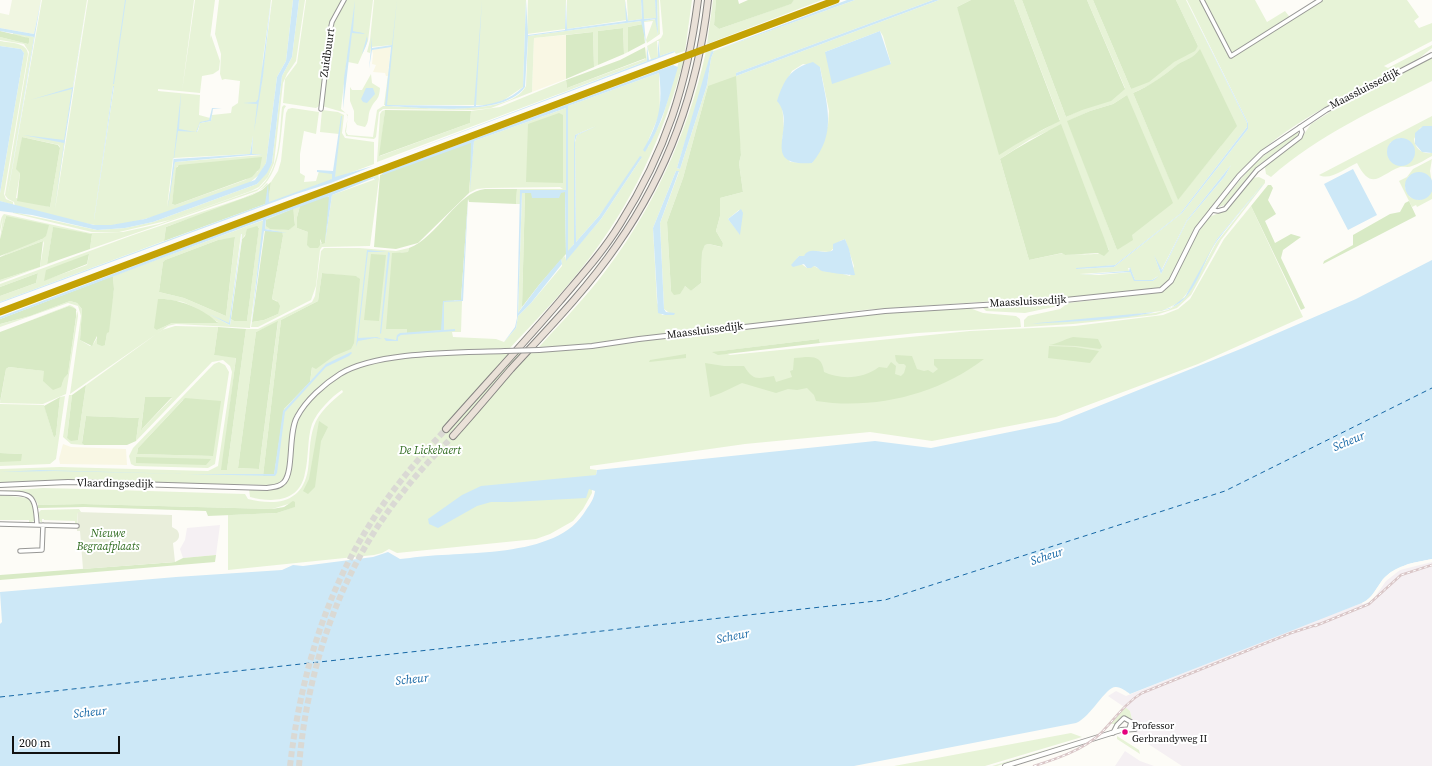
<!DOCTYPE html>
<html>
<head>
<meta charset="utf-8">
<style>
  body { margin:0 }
  #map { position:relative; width:1432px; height:766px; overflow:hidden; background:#fdfcf7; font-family:"Source Serif 4",serif }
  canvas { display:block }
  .scale { position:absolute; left:12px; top:736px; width:108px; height:18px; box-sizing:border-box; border:2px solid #111; border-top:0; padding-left:5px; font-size:12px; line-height:14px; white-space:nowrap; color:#111; -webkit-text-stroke:3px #fff; paint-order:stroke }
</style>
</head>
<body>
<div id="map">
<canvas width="1432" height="766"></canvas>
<div class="scale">200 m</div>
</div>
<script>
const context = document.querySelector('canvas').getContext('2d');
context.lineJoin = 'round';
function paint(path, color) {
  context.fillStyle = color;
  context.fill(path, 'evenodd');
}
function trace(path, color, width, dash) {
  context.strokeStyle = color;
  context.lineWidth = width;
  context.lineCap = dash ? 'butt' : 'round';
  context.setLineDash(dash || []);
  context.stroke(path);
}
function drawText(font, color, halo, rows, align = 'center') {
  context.font = font + ' "Source Serif 4",serif';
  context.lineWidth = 4;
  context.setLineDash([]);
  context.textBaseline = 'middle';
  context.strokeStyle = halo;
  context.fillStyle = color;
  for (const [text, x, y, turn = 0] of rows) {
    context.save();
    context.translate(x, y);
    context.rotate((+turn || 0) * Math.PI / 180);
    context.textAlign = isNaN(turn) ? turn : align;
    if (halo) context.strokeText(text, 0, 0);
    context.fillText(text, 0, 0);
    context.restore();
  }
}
paint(new Path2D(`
  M220 525 216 555 183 558 180 549 185 540 187 528Z
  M1432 562V766H1182L1136 736 1130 711 1108 696 1116 691 1126 696 1290 630 1362 603 1363 604 1372 601 1386 581 1400 570Z
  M1125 751 1140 761 1154 766H1115Z`), '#f5f0f3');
paint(new Path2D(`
  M566 35V79L532 92 534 38Z
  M391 46 388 76H386L385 73 373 72 376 65 372 64 373 54 372 50Z
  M63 444 71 447 126 449 127 465 60 464 59 459Z`), '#f9f7e4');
paint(new Path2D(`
  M42 0H87L67 123 55 210 88 0H174L162 89 174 0H194L182 91 195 0H215L210 39 211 35 220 61 219 70 213 74 202 76 200 93 158 89V91L200 95 199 115 210 118 209 121C195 122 202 124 196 132L198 131 200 123 211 121 212 115 231 113 232 107 238 103 240 81 225 79 222 80 220 74 221 54 215 34 219 0H271L263 58 261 87 272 0H293L286 61 277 77 266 163 260 174 248 184C209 197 134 230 95 225 68 221 41 212 15 206L14 202 8 199 5 195 29 52 24 44 0 40V37L28 44 26 37 13 35V32L34 37 7 198ZM113 86 114 87 94 220V219ZM253 136 252 154 262 155 175 162 167 207 173 158 250 154ZM22 137 59 145 60 148 50 207 16 198 20 173ZM177 166 258 171 245 180 175 205 172 204Z
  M299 0H305L296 61 287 74 283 83 274 163 268 177 259 187 251 191 170 220 119 232H92L13 213V212L97 230 125 228 153 222 257 184 272 163 282 76 292 57Z
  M306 0H343L333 19 321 105 316 108 283 103 285 79 297 63Z
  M344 0H373L368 41 358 64 348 62 347 58 341 109 348 115 346 132 348 135 373 137 377 110 383 106C415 106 509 119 526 86L528 36 641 21 643 24 628 27V52L624 54 623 28 598 31V65L594 67 593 32 534 38 532 92 491 108 474 110 383 109 379 112 376 137 374 139 346 136 345 131 348 117 346 113 322 106 331 32 333 23Z
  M374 0H526L523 87 504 100 490 105H384L392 45 371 47 370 53 367 52 370 40Z
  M528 0H566L565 29 527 34Z
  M567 0H625L627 20 567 29Z
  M627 0H641L642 19 628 21Z
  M643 0H655L657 18 643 19Z
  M657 0H659L660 34 647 43 646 40 653 21 644 22V21L656 19 658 35Z
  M660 0H692L685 51 676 54 674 51 660 56 659 41H657L658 57 651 60 647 46 661 38 663 34Z
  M713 0H716L714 25 719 29 790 4 794 0H822L707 44Z
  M855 0H933L736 73V76L939 0H971L957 7 1028 136 1041 131 1060 120 1014 0H1022L1066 117 1125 88 1087 0H1093L1131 89 1198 46 1176 0H1186L1247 123V127L1180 214 1115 265 1076 269 1114 267 1182 213 1248 129V123L1187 0H1255L1267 22 1285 11 1292 20 1323 0H1407L1419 17 1414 21 1419 28 1432 23V41L1384 66 1388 68 1432 45V48L1417 60C1363 88 1293 118 1251 161 1231 180 1205 214 1191 238 1181 253 1176 280 1159 288L1060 299 1009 300 863 310 575 346 539 347C558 326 579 304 597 282 651 214 688 135 706 51L712 48 713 51 677 168 680 169 707 85 711 58 714 51ZM880 31 883 36 891 64 825 52ZM1195 56 1221 146 1178 199 1133 93 1152 84 1176 66ZM803 64 820 67 829 111 828 125 812 163 790 162 782 141 784 128 781 91 792 71ZM708 86 740 145 741 155 739 163 743 192 720 198V216L716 231 723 243 721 247 709 244 705 245 702 251 701 283 691 291 685 286 671 291 667 222 683 178ZM1127 95 1132 235 1117 250 1068 121 1090 111 1113 104ZM1048 131 1109 250C1097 257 1079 253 1065 255L1063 253 1029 260 1000 159 1029 140ZM1231 165 1225 176 1187 221 1161 274 1154 255 1160 269H1162L1187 220ZM676 171 679 172 660 223 664 309 672 315H662L657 302 653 228ZM739 210 740 234 728 219ZM845 239 854 266 850 276 836 272 823 271 814 266 807 268 796 260 799 256H804L813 251 830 252 840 241ZM1128 268H1130L1135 280H1152L1158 276 1153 281H1135L1130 272 1099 275 1079 274 1126 271H1129Z
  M0 41C10 43 27 42 28 54L4 194 6 199 13 202V205L0 201V193L24 53 21 49 0 46Z
  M646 46 647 61 377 162 380 114 382 111 385 110 380 156 470 123 471 111 500 107 566 80 567 88 645 59Z
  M1432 57V81C1377 109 1318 135 1271 177L1266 174 1265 168 1267 164 1302 137 1311 124 1330 112 1331 109Z
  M684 59C664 135 631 207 581 269 559 297 534 322 510 348L456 351 457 355 577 350 630 342 878 314 967 307 983 313 1016 316 1020 319 1021 327 917 333 820 343 819 339 721 351 730 355 970 331 1075 326 1163 315 1178 309 1190 299 1224 239 1251 206 1303 317 1198 364 1056 417 932 441 870 432 745 444 590 466V469L597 470 596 475 591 476 592 493 583 509 573 521 550 534 536 539 397 553 389 549 382 553 374 555 228 570V515L277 513 294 507 295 502 272 509 83 504 38 505C35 491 14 491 3 491L43 488 84 489 245 494 248 499C276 506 303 503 308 469 310 455 309 440 314 426 318 413 332 401 343 392L342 390C331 397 317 412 312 424 307 439 309 457 305 473 300 502 273 503 250 497L249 489 282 486C298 472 289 438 298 418 305 404 320 392 331 382 320 392 303 402 295 416 286 432 292 469 283 480 280 483 276 484 272 485L48 481 0 483V469L60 467 208 471 218 466 232 372 230 366 223 360 212 362 136 441 139 418 86 416 82 442 84 445 71 444 63 437 69 395H72L67 438 78 440 86 385 162 330 175 326 218 327 214 355 236 357 222 470H227L246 329H258L312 302 315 296 321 251 324 248H359L396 251 409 248 408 252H400L456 282 454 301H462L461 332H452L453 337 496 339 504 342 516 328 518 316 531 303 562 266 561 259 565 256 566 260 601 219 642 157 599 216 576 242 575 142 577 135 596 126 575 135 574 143V244L568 252V106L659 73 660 113 648 141V147L662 119 679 61ZM322 273 358 277 310 366 312 368 310 382 284 409 275 476H263L281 320 318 301ZM278 322 259 469 238 468 256 332ZM145 397 172 398 142 429H141Z
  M371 74 372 83 380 88C379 101 376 98 371 108 367 115 370 121 365 127L357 125 354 121V111L350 101V87L352 90H362Z
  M284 105 286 106 284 109C280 136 282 174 257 191L90 249 92 234 53 228 47 264 59 260 0 282V280L40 267 44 243 43 241 0 257 14 249 42 239 6 216 0 239 3 217 0 232C0 226 0 217 4 214L90 233 123 232 159 224 258 189C281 170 279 135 282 107Z
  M292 108 319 112 316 134 304 131 300 154V173L305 176 304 182 316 181 319 171 335 172 339 134 320 132 322 110 338 112 344 115 342 133 345 138 374 142V164L268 203 271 182 278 171 281 161 286 113 288 109Z
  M566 108V190H520V204H516L517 189H563L560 187 486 188 477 189 469 193 474 141Z
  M1432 116V126H1426L1420 128 1414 139C1415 149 1422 154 1432 153V156C1426 159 1419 164 1412 166 1408 168 1404 166 1400 167 1379 175 1372 192 1357 163 1346 168 1330 181 1319 175ZM1399 138 1409 141 1414 151 1411 161C1403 167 1395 166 1389 158L1390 143Z
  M1296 132H1298L1299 135 1260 164 1225 205 1219 207V205L1255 162Z
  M1432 159 1430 171 1432 183 1426 175 1415 173 1408 177 1405 188 1410 197 1419 200 1428 196 1432 189V199L1417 207 1416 205 1412 207 1399 181 1407 177 1413 169Z
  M378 173 379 179 370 246 322 247 320 250 316 286 311 300 258 327H251L252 322 264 320 278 314 277 301 272 299 283 236 281 232 265 229 266 219 300 206 297 217V228L308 232V246L319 239 317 232 321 243H325L332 195 376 179 373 177 334 191 333 189ZM294 216 295 224 289 230 268 228Z
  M1259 177 1265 180V183L1221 240 1191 295 1177 308 1156 315 1073 324 1024 327V320L1028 316 1060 309 1068 303 1155 293 1165 289 1172 282 1195 237 1209 217 1226 210 1253 178ZM1263 184 1216 243 1190 291 1181 302 1168 310 1155 313 1104 318 1162 311 1180 302 1194 284 1217 239Z
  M267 183 268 184C257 198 187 219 166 227L164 241 0 302V296L36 283 38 273 0 287V284L133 235 243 198 259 191ZM89 255 87 265 45 280Z
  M522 193H525L522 307 518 313Z
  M264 220 250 328 176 324 168 326 70 394 81 316 78 306 68 303 0 327V324L30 316 70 301 77 303 82 309 80 340 90 346 94 343 98 336 105 345 114 289 113 276ZM259 227 247 321H234L231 319 230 325 209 314 229 324 241 234H242V239L247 232ZM235 238 226 316 184 298 159 292 163 262 165 260 218 240ZM164 299 183 302 200 310 182 302 218 322 172 323 157 330Z
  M1051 303H1059L1058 306 1025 313 986 311 982 307Z
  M70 305C75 307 78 310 78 316L66 394 43 404 0 403 6 369 9 367 45 371 62 384 63 378 68 374 77 311 69 306 23 323Z
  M219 362 225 365 229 372 215 464 208 468 135 466 131 464 129 456 133 448 209 369 214 364ZM183 400 213 456 137 454 138 448Z
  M65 396 56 459 50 464 0 466V462L22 454 0 453V404L44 405 54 438 56 435 60 397Z
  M0 495 29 498 34 506V521L29 523V520H0Z
  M79 509 81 512H78L77 524H75V521L44 520V519H42V523L40 521 38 513 41 510Z
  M1125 707 1130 711 1134 727 1130 718C1123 714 1120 718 1116 724H1110Z
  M1071 733 1082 737 985 766H894Z
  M1117 736 1139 750 1140 754 1117 739Z
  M1082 739 997 766H992Z`), '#e7f3d7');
paint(new Path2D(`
  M716 0H738L739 4 748 0H794L791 4 719 29 714 25Z
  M971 0H1014L1060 121C1039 131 1019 142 999 155L957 7Z
  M1022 0H1087L1125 89 1111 101 1082 110 1066 117Z
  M1093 0H1176L1198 46 1195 51 1174 62 1149 82 1131 89Z
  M643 24 645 43 628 52V27Z
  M623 28 624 54 598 65V31Z
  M0 31 29 38V42L28 44 0 37Z
  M593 32 594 67 566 79V35Z
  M645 47 646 58 567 88 566 80 620 60Z
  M1200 49 1237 126 1178 200 1133 93C1150 86 1163 76 1177 65 1186 59 1193 59 1200 49Z
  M736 76 741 155 739 163 743 192 720 198V216L716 231 723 243 722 247 709 244 705 245 702 252 701 283 691 291 685 286 680 294 674 295 671 291 667 222 683 178 708 86Z
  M1127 95 1173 203 1132 235 1133 240 1117 250 1067 121 1090 111 1113 104Z
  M385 110 471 111 470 123 379 156Z
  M559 113 563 115V183L526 182 528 124Z
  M1061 124 1109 251 1104 256 1098 253 1065 255 1062 253 1029 260 1000 159C1020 146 1040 135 1061 124Z
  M22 137 58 145 60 148 50 207 17 201 20 173 16 169Z
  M473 140 469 193 418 243 396 249 374 247 380 175Z
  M262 157 260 168 252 177 175 205 172 204 176 168 179 165Z
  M271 182 268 203 164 241 166 227 252 195 262 190Z
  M1268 185H1271L1273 188 1268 200 1276 214 1265 221 1275 243 1291 234 1301 237 1283 250 1281 258 1305 308 1301 310 1251 206Z
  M485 189H517L516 204 469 202 468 199 461 300 443 301 442 330 407 333V329H386L392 253 408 252 409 248C437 238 458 191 485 189Z
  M565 192 566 254 539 285 522 307 525 193Z
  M327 196 330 197 325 243 322 244 320 239V245L318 248H310L307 245 308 232 297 228V217L300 206Z
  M1409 201 1416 216 1323 264 1324 261 1353 245V235L1390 214 1400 212 1405 203Z
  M293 209 295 225 289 230 270 229 266 226V220Z
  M6 216 49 225 46 236 42 239 0 256V239Z
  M257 226 259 228 247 321H234L231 319 242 239 245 236 247 229Z
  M53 227 92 234 90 249 47 264Z
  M265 230 282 232 283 236 272 299 278 302 280 306 278 314 264 320 252 322Z
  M235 237 226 316 184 298 159 292 163 262 165 260 218 240Z
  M43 241 40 267 0 280V257Z
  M89 254 87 264 44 281 46 270Z
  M371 254 386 255 379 321 364 320Z
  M38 273 36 283 0 296V287Z
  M322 273 356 276 360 279 354 343 351 349 334 356 316 369 312 367 310 382 284 409 274 476H263L281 320 318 301Z
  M113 276 114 289 109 332 107 333 105 345 102 346 97 344V336L92 346 80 340 82 309 77 303 70 301 30 316 0 324V319Z
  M158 299C178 298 204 309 218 323H172L157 330 154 328Z
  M69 306 76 309V317L68 374 64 378 61 387 53 390 43 381 44 371 9 367 6 369 0 402V332Z
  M278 321 259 469 238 468 256 332Z
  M218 327 246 329 227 470H221L236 358 214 355Z
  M1073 337 1098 339 1102 347 1100 349 1076 346 1049 345C1058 344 1064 339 1073 337Z
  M819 339 820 343 718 355 712 352Z
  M1049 346 1075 347 1099 351 1090 363 1048 358Z
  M686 354V358L649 362 650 360Z
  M895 355 912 356 917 369 924 371 928 370 933 373 938 369 934 365V359H984C937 395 874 410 816 401L814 395 807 388 797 390 788 389 776 393 742 383 721 393 710 397 705 363 724 366H744C754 382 758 378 774 376L776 382 792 377 790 371 793 370 794 358C809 357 822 353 824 372 841 380 863 379 879 367L887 368 891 362 896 366 895 374 901 376 904 373 906 366 904 364H899L896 361Z
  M86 385 78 440 71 441 67 438 72 395Z
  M60 397 56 435 54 438 44 406Z
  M145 397H172L141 430Z
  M185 398 221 401 213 456 137 454 138 448Z
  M86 416 139 418 136 441 127 445H84L82 443Z
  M319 421 328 427 321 441 315 487 308 494 303 491 309 479Z
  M0 453 22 454 21 461 0 462Z
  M136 457 211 459 206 465 136 463Z
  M293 501 295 502V507L277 513 208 516 206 511 85 507 38 508V505L83 504 272 509 284 507Z
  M216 555 215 562 0 580V575L175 562 183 558Z`), '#d8eac5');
paint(new Path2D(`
  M78 512 172 515V527L177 530C181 535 179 541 173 543L175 562 83 569 80 531H77Z`), '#e9eedb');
paint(new Path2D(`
  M12 0H41L34 34 0 28V13L9 15Z`), '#f0f6e1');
paint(new Path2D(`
  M41 0 7 198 34 37 0 31V28L34 34Z
  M87 0 54 211 64 143 23 135 64 140 72 89 30 100 73 87Z
  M125 0H126L114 84H113Z
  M271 0 263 76 254 132 257 104 243 103 256 102 258 99Z
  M293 0H299L292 57 282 76 272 163 267 173 257 184 153 222 125 228 97 230 32 215 0 211V201L94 225H111L145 219 255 180 266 163 277 77 286 61Z
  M355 0 353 31C356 32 364 32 366 35 370 39 364 51 362 54L367 36 365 34 352 33 343 109 344 78Z
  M397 0 387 105 474 106 482 0 476 106C494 104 510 100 523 87L526 0 528 35 565 30 566 0 567 29 626 21 625 0 628 21 642 19 641 0H643L644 19 656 18 655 0H657L658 35 655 19 644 21 646 44 641 21 528 36 525 87C504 118 420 107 385 106L391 47 372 50 369 69 372 37V48L392 45Z
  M847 0H855L714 51 711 58 707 85 680 169 677 168 711 52Z
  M933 0H939L736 76V73Z
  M1186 0 1248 123V129L1182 213 1114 267 1076 269V268L1115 265 1180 214 1247 127V123Z
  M880 31 891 64 832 84 825 52Z
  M658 40 660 56 674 51 675 52 382 162 647 61V46L649 60 658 57Z
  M0 46 21 49 24 53 0 193Z
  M813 62 820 67C826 103 838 132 812 163 756 167 799 126 777 101 784 80 790 68 813 62Z
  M673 65 678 67C669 96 662 126 645 152L643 150C659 123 663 104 659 73L568 106V251L574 244V143L575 135 597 126 577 135 575 141 576 242 599 216 640 156 642 157 601 219 566 261 565 192 561 193 559 198H532L531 193H522L518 313 539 285 561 259 562 264 531 303 518 316 516 328 504 342 515 327 517 318 520 190H566V108L474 141 470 191 471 143 391 172 383 175 382 173Z
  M113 86H114L94 220V219Z
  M366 88H373L375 94 367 103 363 102 361 99Z
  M181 93 179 129 196 132 200 122 209 120 212 108 222 109H213L211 121 200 123 197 132 178 131 174 159 250 154 253 136 252 154H263L175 162 168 208Z
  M341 116H342L335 177 373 166 331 183 296 194 0 303V302L265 204 268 184 269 202 332 179V174L317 172V170L333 171Z
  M1423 126H1432V153L1422 152 1415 144V133Z
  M1387 152a14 14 0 1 1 28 0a14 14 0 1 1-28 0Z
  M1231 165 1225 176 1187 221 1161 274 1154 255 1162 270 1187 220Z
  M1353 169 1377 215 1348 230 1324 184Z
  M676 171H679L660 223 664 309 666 312 675 313 674 315H665L658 313 653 228Z
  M1405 186a14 14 0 1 1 28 0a14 14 0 1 1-28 0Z
  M373 177 375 178 376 181 369 245 376 181 374 178 332 195 325 243 329 196 266 219 265 229 287 233 264 231 251 327 263 220 0 319V317L333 190Z
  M1263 184C1261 188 1255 193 1252 198 1240 212 1228 226 1217 241 1204 259 1199 285 1182 301 1163 320 1057 322 1027 324L1155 312 1169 309 1185 297 1217 239Z
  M468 199 463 301 444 302V330L455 329V331L401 335 398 337V341H386L384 338 396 340 397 335 400 333 441 330 443 301 461 300Z
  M741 209 743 213 740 235 728 219Z
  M242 233V234L230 325 209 314 229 323Z
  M845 239 849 249 855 275C852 276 826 272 822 271 819 270 818 267 814 266L811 268H807L804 264 793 267 791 265 799 256H804C810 245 824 256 833 250V244Z
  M367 250 387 252H368L358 338 377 337 382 339 375 338 358 341 356 347Z
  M388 252 390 253 381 334 380 333Z
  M1432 260V559C1416 562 1397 565 1385 577 1377 586 1373 598 1362 603L1130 694C1126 691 1121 687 1116 687 1106 686 1091 717 1076 723L854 766H0V624L2 622 0 592 176 577 282 570 293 565 303 566 373 557 388 552 400 559 410 558C460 550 557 561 586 510 590 504 594 499 595 491L589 489 586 498 511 502H491L477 506 438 528 429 524 428 519 462 495 481 486 596 475 597 470 875 441 931 448 1059 422 1243 348 1356 299Z
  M1130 267 1135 280H1152L1159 276 1153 281H1134L1130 272 1079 275 1126 271H1129Z
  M351 352 352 353 349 356 326 367 285 412 277 473 275 476 54 471 0 472 40 470 186 474H274L283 411 326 364Z`), '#cde8f7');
paint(new Path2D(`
  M1432 559V561L1408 566 1392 574 1385 580 1370 601 1363 604 1362 603 1369 600 1383 579 1391 572 1408 564Z`), '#fdfcf7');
trace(new Path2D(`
  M0 697 885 600 1225 491 1432 388`), '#1768a6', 1, [5, 4]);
trace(new Path2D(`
  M290 766C300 680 324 595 372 521 393 488 419 458 446 429
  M299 766C307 669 340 569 403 492 418 472 436 454 453 436`), '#dad9d4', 6, [6, 3]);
const minor = new Path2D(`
  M1202 0 1231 56 1320 0
  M321 109 330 31 332 22 344 0
  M1212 210 1218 211 1225 209 1257 170 1300 137 1302 132 1300 127
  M0 493C32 493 35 493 37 525
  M0 524 77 526
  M20 551 42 550 43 525
  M1113 733 1117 725 1124 718 1131 722 1129 729`);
const tertiary = new Path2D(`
  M539 350 592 346 639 339 885 311 1065 300 1161 290 1171 281 1197 229 1239 176 1262 153 1326 110 1432 55
  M0 485 68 482 267 488C273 487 280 487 284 482 294 471 288 433 297 417 306 400 324 384 340 374 378 351 459 353 505 351
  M1005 766 1121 730 1135 729`);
const motorway = new Path2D(`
  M446 429C483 387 522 345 559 302 580 277 603 252 620 224 666 151 687 85 698 0
  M453 436C473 414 492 391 511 369 548 329 586 290 617 245 668 172 698 88 708 0`);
trace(minor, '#979795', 5.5);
trace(tertiary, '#979795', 6);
trace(motorway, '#858482', 8);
trace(minor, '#fffffe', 3.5);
trace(tertiary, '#fffffe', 4);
trace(motorway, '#eae1d8', 6);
const rail = new Path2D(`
  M1315 626 1369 604 1401 575 1432 565
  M1034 766C1056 759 1083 750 1100 734 1114 720 1125 703 1142 693L1291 633 1319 624`);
trace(rail, '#d9c6c7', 2.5);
trace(rail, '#fff', 1, [3]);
const tertiaryBridge = new Path2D(`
  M505 351 539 350`);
trace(tertiaryBridge, '#979795', 6, []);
trace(tertiaryBridge, '#fffffe', 4);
trace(new Path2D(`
  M0 312 836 0`), '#c4a205', 7);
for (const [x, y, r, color] of [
  [1125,732,3.5,"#e5007d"]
]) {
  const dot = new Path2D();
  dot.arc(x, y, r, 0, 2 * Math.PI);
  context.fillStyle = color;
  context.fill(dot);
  trace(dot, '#fff', 1.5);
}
drawText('10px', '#111', '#fff', [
  ["Professor",1132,726],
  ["Gerbrandyweg II",1132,739]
], 'left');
drawText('11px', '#111', '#fff', [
  ["Zuidbuurt",328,53,-82],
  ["Maassluissedijk",1365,89,-27],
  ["Maassluissedijk",1028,302,-3],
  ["Maassluissedijk",705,331,-7],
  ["Vlaardingsedijk",115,484,1]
]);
drawText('italic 11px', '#2f6b1f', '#fff', [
  ["De Lickebaert",430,451],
  ["Nieuwe",108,534],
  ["Begraafplaats",108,547]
]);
drawText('italic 12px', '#1768a6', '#fff', [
  ["Scheur",1349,442,-23],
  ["Scheur",1047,557,-18],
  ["Scheur",733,637,-11],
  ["Scheur",412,680,-6],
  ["Scheur",90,713,-6]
]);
</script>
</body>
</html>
